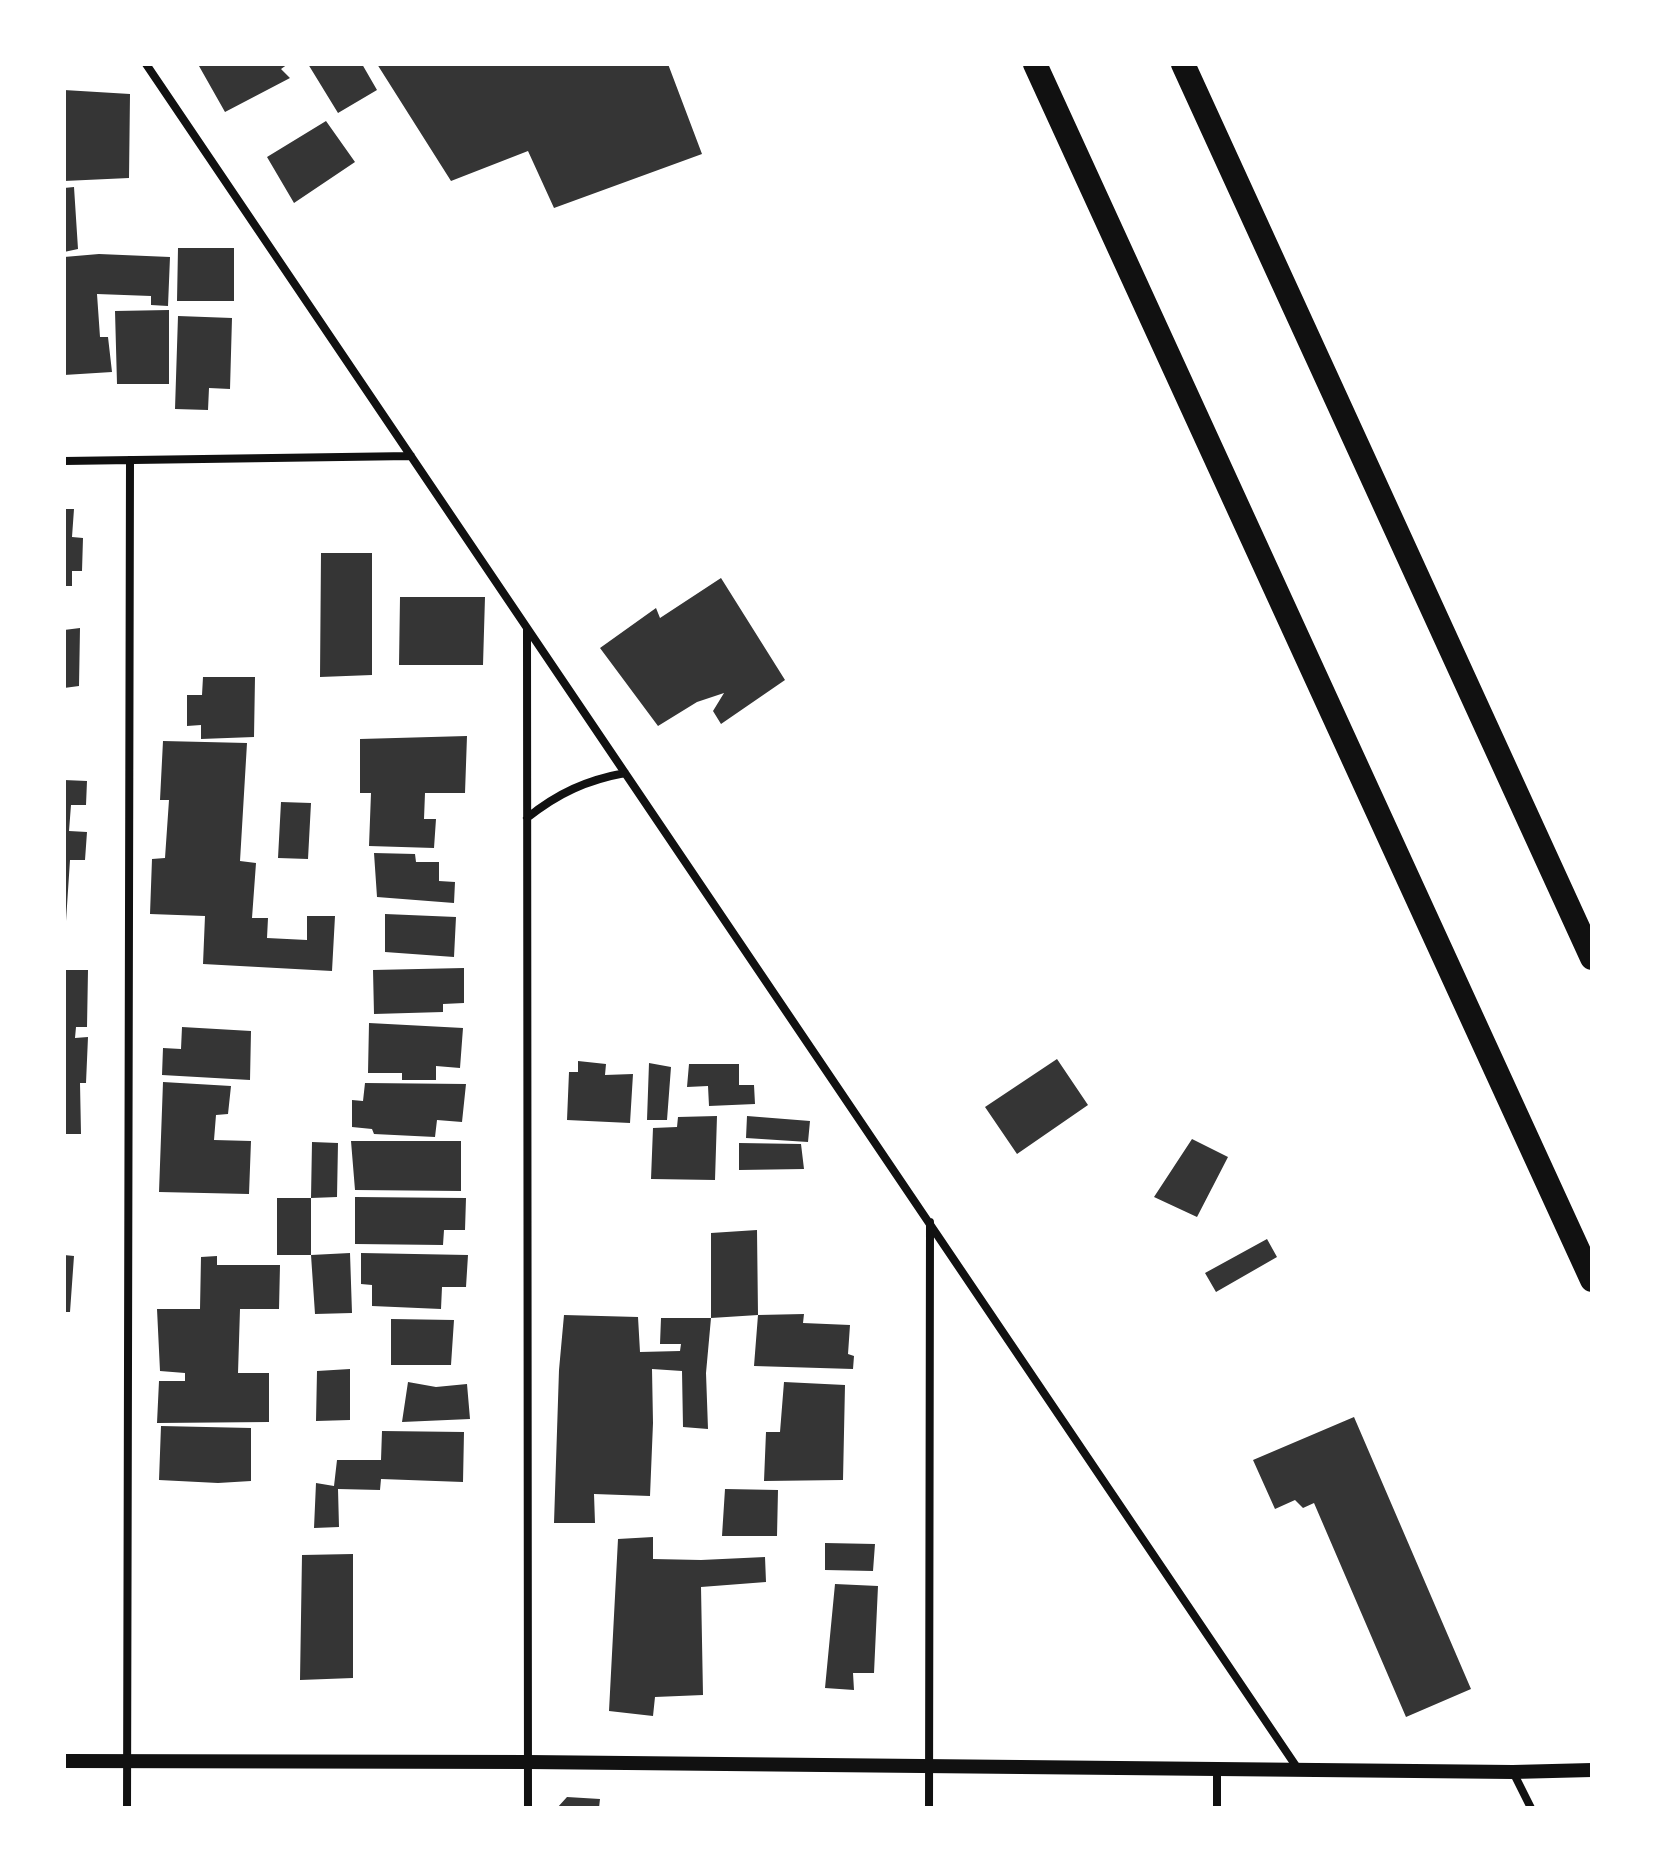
<!DOCTYPE html>
<html>
<head>
<meta charset="utf-8">
<style>
  body { margin:0 }
  #map { position:relative; width:1656px; height:1872px; overflow:hidden; background:#fff; font-family:Mulish,sans-serif }
  canvas { display:block }
  .frame { position:absolute; inset:0; border:66px solid #fff; pointer-events:none }
</style>
</head>
<body>
<div id="map">
<canvas width="1656" height="1872"></canvas>
<div class="frame"></div>
</div>
<script>
const context = document.querySelector('canvas').getContext('2d');
context.lineJoin = 'round';
function paint(path, color) {
  context.fillStyle = color;
  context.fill(path, 'evenodd');
}
function trace(path, color, width, dash) {
  context.strokeStyle = color;
  context.lineWidth = width;
  context.lineCap = dash ? 'butt' : 'round';
  context.setLineDash(dash || []);
  context.stroke(path);
}
paint(new Path2D(`
  M203 64H288L281 69 290 78 225 112 199 66Z
  M308 64H362L377 90 338 113Z
  M377 64H668L702 154 554 208 528 151 451 181Z
  M64 90 130 94 129 178 64 181Z
  M326 121 355 162 294 203 267 157Z
  M74 187 78 249 64 252V188Z
  M178 248H234V301H177Z
  M99 254 170 257 168 306 151 305V296L97 294 100 337H108L112 372 64 375V257Z
  M169 310V384H117L115 311Z
  M178 316 232 318 230 389 209 388 208 410 175 409Z
  M64 509H74L72 537 83 538 82 571H72V586H64Z
  M321 553H372V675L320 677Z
  M721 578 785 680 721 724 713 711 724 693 697 702 658 726 600 648 656 608 660 618Z
  M400 597H485L483 665H399Z
  M80 628 79 686 64 688V630Z
  M203 677H255L254 737 201 739V725L187 726V695H202Z
  M467 736 465 793H425L424 819H436L434 848 369 846 371 793H360V739Z
  M163 741 247 743 240 861 256 863 252 918H268L267 938 307 940V916H335L332 971 203 964 205 916 150 914 152 859 165 858 169 800H160Z
  M64 780 87 781 86 805H71L69 831 87 832 85 860H70L66 921H64Z
  M281 802 311 803 308 859 278 858Z
  M374 853 415 854 416 862H439V881L455 882 454 903 377 897Z
  M385 914 456 917 454 957 385 952Z
  M464 968V1003L443 1004V1012L374 1014 373 970Z
  M64 970H88L87 1027H76L75 1038 88 1037 86 1083H80L81 1134H64Z
  M369 1023 463 1028 460 1068 436 1066V1080H402V1073H368Z
  M182 1027 251 1031 250 1080 162 1075 163 1048 181 1049Z
  M1057 1059 1088 1105 1017 1154 985 1107Z
  M578 1061 606 1064 605 1075 633 1074 630 1123 567 1120 569 1072H578Z
  M649 1063 671 1067 667 1120H647Z
  M689 1064H739V1085H754L755 1104 709 1106 708 1086 687 1087Z
  M163 1082 231 1086 228 1114 216 1115 214 1140 251 1141 249 1194 159 1192Z
  M365 1083 466 1084 462 1122 437 1120 435 1137 374 1134 372 1129 352 1127V1100L363 1101Z
  M717 1116 715 1180 651 1179 653 1128 677 1127 678 1117Z
  M747 1116 810 1121 808 1142 746 1138Z
  M1192 1139 1228 1157 1197 1217 1154 1197Z
  M351 1141H461V1191L355 1190Z
  M312 1142 338 1143 337 1197 311 1198V1255H277V1198H311Z
  M739 1143 801 1144 804 1169 739 1170Z
  M355 1197 466 1198 465 1230H444L443 1245 355 1244Z
  M757 1230 758 1315 804 1314 803 1323 850 1325 848 1354 854 1356 853 1369 754 1366 758 1315 711 1318V1233Z
  M1267 1239 1277 1257 1216 1292 1205 1273Z
  M350 1253 352 1313 315 1314 311 1255Z
  M361 1253 468 1255 466 1287H442L441 1309 372 1306V1285L361 1284Z
  M64 1255 74 1256 70 1312H64Z
  M217 1256V1265H280L279 1309H240L238 1373H269V1422L157 1423 159 1381H185V1373L160 1371 157 1309H200L201 1257Z
  M564 1315 638 1317 640 1352 680 1351 681 1344H660L661 1318H711L706 1373 708 1429 683 1427 682 1371 652 1369 653 1423 650 1496 594 1494 595 1523H554L559 1370Z
  M391 1319 454 1320 451 1365H391Z
  M350 1369V1420L316 1421 317 1371Z
  M408 1382 436 1387 467 1384 470 1419 402 1422Z
  M784 1382 845 1385 843 1480 764 1481 766 1432H780Z
  M1354 1417 1471 1689 1406 1717 1314 1503 1303 1508 1295 1500 1275 1509 1253 1460Z
  M161 1426 251 1428V1481L218 1483 159 1480Z
  M382 1431 464 1432 463 1482 381 1479 380 1490 338 1489 339 1527 314 1528 316 1483 334 1486 337 1460H381Z
  M725 1489 778 1490 777 1536H722Z
  M653 1537V1559L701 1560 765 1557 766 1582 701 1587 703 1695 655 1697 653 1716 609 1711 618 1539Z
  M825 1543 875 1544 873 1571 825 1570Z
  M353 1554V1678L300 1680 302 1555Z
  M835 1584 878 1586 874 1673H853L854 1690 825 1688Z
  M567 1797 600 1799 599 1808H557Z`), '#353535');
trace(new Path2D(`
  M146 64 1298 1769
  M64 461 411 456
  M527 629 528 1808
  M527 818C558 793 587 780 625 773
  M1513 1772 1531 1808
  M127 1808 130 460
  M929 1808 930 1222
  M1217 1808V1769`), '#111', 8);
trace(new Path2D(`
  M64 1761 528 1762 1513 1772 1592 1770`), '#111', 14);
trace(new Path2D(`
  M1035 64 1592 1280
  M1183 64 1592 958`), '#111', 24);
</script>
</body>
</html>
